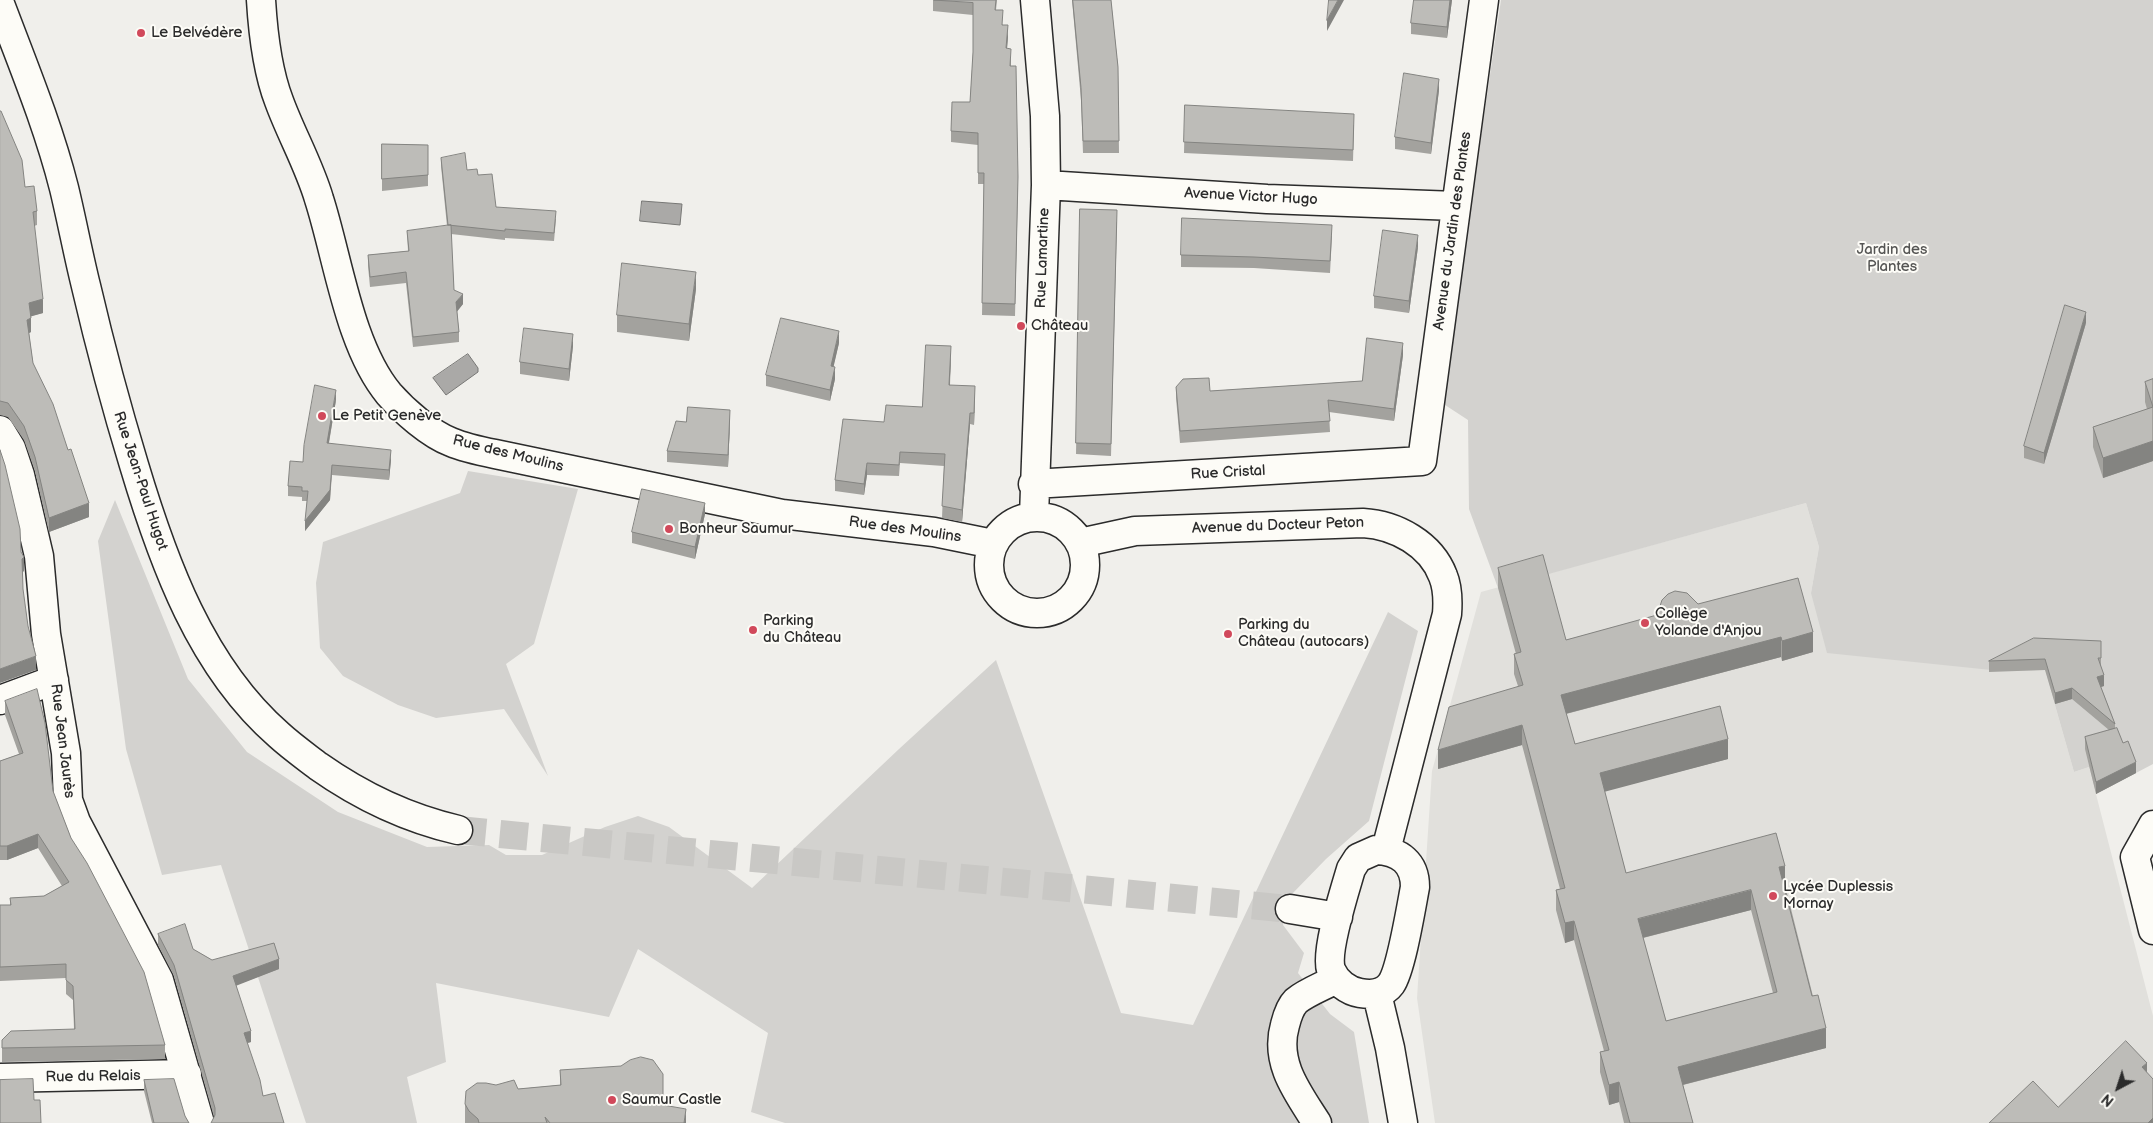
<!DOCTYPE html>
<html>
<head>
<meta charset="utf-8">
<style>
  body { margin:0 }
  #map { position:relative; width:2153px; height:1123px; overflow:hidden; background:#f0efeb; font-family:"Balsamiq Sans",sans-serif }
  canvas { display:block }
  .north { position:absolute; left:2093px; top:1063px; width:50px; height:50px; -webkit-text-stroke:4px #fdfcf7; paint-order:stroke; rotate:220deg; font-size:14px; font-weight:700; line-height:20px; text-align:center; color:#2b2b2b }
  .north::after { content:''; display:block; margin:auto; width:18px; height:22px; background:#2b2b2b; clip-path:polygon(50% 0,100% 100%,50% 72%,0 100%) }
</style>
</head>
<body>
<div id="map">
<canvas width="2153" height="1123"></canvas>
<div class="north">N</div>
</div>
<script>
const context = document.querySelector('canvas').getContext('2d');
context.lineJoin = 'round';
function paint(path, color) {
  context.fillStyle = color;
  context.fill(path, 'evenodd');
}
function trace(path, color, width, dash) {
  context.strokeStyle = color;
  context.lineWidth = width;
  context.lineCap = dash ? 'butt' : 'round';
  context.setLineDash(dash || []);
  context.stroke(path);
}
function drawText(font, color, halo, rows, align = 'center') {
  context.font = font + ' "Balsamiq Sans",sans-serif';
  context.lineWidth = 4;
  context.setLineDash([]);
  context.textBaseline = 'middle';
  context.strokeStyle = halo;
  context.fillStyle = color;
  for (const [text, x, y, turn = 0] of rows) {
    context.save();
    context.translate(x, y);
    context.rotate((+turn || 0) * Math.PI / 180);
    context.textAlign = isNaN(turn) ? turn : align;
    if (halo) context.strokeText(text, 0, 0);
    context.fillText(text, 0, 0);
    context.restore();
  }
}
paint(new Path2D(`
  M1806 503 1819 547 1811 593 2045 670 2074 772 2089 767 2153 1016V1123H1435L1417 998 1432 771 1481 592Z`), '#e1e0dc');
paint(new Path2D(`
  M1501 0H2153V764L2096 794 2089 767 2074 772 2045 670 2001 671 1827 653 1811 593 1819 547 1806 503 1498 588 1469 509 1468 420 1442 403Z
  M468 471 578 489 534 644 506 664 548 776 504 709 436 718 398 705 343 676 320 648 316 583 323 542 460 493Z
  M115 500 188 679 247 752 338 812 427 847 489 845 506 855H542L605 827 638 816 669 827 752 888 899 749 996 660 1121 1013 1193 1025 1388 612 1418 631 1369 821 1326 859 1292 894 1283 925 1304 953 1298 973 1330 1014 1354 1032 1369 1123H785L751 1112 768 1033 638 949 609 1017 436 983 446 1062 407 1077 417 1123H306L221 865 162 875 126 749 98 541Z`), '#d3d2cf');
const water = new Path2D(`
  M642 201 682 204 680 225 640 221Z
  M468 354 478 368V372L446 395 433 378Z`);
paint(water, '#aaa9a7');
trace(water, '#777775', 1);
trace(new Path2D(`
  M458 830 1290 909`), '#c9c8c5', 28, [28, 14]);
const minor = new Path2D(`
  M261 0C263 33 267 70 279 101 291 134 309 165 319 199 338 258 349 346 389 394 404 411 430 434 451 442 465 448 480 451 495 454L782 514 934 532 993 544
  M0 4C23 65 48 125 64 188 72 221 78 254 86 286 100 346 116 406 134 465 163 562 201 667 279 735 291 746 305 756 318 766 362 797 406 818 458 830
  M1046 185 1267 199 1456 206
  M0 430 11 448 20 475 39 556 46 634 66 753 68 800 76 822 159 980 200 1123
  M1033 484 1422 461 1484 0
  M1034 516 1046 185 1045 116 1035 0
  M989 565a48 48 0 1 1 96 0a48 48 0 1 1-96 0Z
  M1080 543 1135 531 1363 523C1396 525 1431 544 1443 576 1448 588 1448 601 1447 614L1386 850
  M0 700 54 680
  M2153 825 2135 857 2153 930
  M1376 850C1400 851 1415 863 1415 887 1411 908 1401 970 1391 984 1384 994 1371 995 1360 993 1348 991 1336 982 1331 970 1325 951 1345 890 1351 869L1358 858Z
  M1290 909 1338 917
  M1377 994 1390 1048 1403 1123
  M0 1078 187 1074
  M1317 1123C1298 1093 1274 1063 1285 1025 1287 1017 1290 1007 1296 1001 1307 992 1324 986 1336 979`);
trace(minor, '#2b2b2b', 31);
trace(minor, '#fdfcf7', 28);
paint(new Path2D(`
  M933 0H997L996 10 1008 37 1007 48 1011 60V66L1018 189 1015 316 982 315 984 184H978V145L951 142V131L970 102 973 53V15L933 11Z
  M1072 0H1111L1118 67 1119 153H1083L1081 100Z
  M1410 0H1452L1447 38 1411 34V23L1414 0Z
  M1439 90 1431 154 1395 149V137Z
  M1185 105 1354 125 1353 161 1184 153Z
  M0 111 25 187 37 211V225L34 226 43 313 31 316V332L29 333 33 363 89 517 49 532 35 471 24 440 8 417 0 415Z
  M382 144 428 145V186L382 191Z
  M441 158 478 175 496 207 556 219 554 241 505 238V240L451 234 454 290 463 304 457 311 459 332V342L413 347 406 283 370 287 368 266V255L408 251 407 231 447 226 441 166Z
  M1080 209 1117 222 1111 456 1076 454Z
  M1332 236 1330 273 1254 268 1181 267V255Z
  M1418 247 1409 313 1374 308V296Z
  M696 289 689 341 617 332V315Z
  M2086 323 2044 464 2024 458V446Z
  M839 343 833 367 835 379 830 401 766 386V375Z
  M573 346 569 381 520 374V362Z
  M1403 355 1394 421 1329 412 1330 432 1180 443 1176 398V387L1210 391 1362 381Z
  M951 358 950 385 975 397 974 425 970 424 962 522 942 518 944 466 900 463 899 476 867 475 864 495 835 491V480L922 407Z
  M2153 379V461L2103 478 2093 447V427L2147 409 2145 402V382Z
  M336 400 329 443 391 460 389 480 332 475 330 500 305 531 307 501H302V497L288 496V486L303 462Z
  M686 422H730L728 467 667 462V451Z
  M705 514 695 559 632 543V532Z
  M1498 568 1566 640 1798 578 1813 652 1782 661 1781 657 1566 714 1575 744 1728 759 1604 791 1626 873 1785 885 1826 1048 1683 1085 1693 1123H1624L1619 1102 1609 1105 1600 1072V1052L1604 1051 1574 940 1565 943 1556 910V890L1560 889 1522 745 1438 769 1518 686 1514 674V654H1516L1498 588ZM1751 910 1773 993 1666 1021 1643 938Z
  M2101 641V667L2104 686 2101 687 2115 724V728L2136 773 2096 794 2085 749V737L2109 730 2072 699 2055 704 2045 670 1989 672V661Z
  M5 701 53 791 71 838 165 1045V1059L2 1062V1040L74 1029 73 1000 66 994V978L0 981V905H10V898L44 896 62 886 38 848 7 860H0V761L19 754 5 715Z
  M158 934 193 949 212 960 279 969 236 985 251 1042 247 1043 263 1096 214 1117 174 976 158 945Z
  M560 1070 663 1105 686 1123H465V1104L496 1085 518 1089 560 1085Z
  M144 1080 185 1116 189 1123H152L144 1091Z`), '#a3a29e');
paint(new Path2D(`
  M1338 0H1344L1327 31V20Z
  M1450 0H1452L1447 38V27Z
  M1008 25V37L1006 60V48Z
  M1439 79V90L1431 154V143Z
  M1418 235V247L1409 313V301Z
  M696 272V289L689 341V324Z
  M463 294V304L456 313V302Z
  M43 299V313L29 317V303Z
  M2086 312V323L2044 464V453Z
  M31 318V332L27 334V320Z
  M839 331V343L831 378V366Z
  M573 334V346L569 381V369Z
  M1403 343V355L1394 421V409Z
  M951 346V358L949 396V385Z
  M835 367V379L830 401V390Z
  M975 386V397L974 425V413Z
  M336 390V400L327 453V443Z
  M730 410V422L728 467V455Z
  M970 413V424L962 522V510Z
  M2153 441V461L2103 478V458Z
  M391 450V460L389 480V470Z
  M867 463V475L864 495V484Z
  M332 465 330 500 305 531V521Z
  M89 503V517L49 532V518Z
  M705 503V514L695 559V547Z
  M24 557V571L22 573V559Z
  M1813 632V652L1782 661V641Z
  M1781 637V657L1561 715V695Z
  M36 656V670L0 683V669Z
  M2104 675V686L2097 688V677Z
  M2072 688V699L2055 704V693Z
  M1522 725V745L1438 769V750Z
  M1728 739V759L1600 793V773Z
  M2136 762V773L2096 794V782Z
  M38 834V848L7 860V846Z
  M1785 866V885L1779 887V867Z
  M1751 890V910L1638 939V919Z
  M1574 921V940L1565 943V923Z
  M279 959V969L233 987V976Z
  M1826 1028V1048L1678 1086V1067Z
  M251 1031V1042L244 1044V1033Z
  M2147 1063V1084L2142 1067Z
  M1619 1082V1102L1609 1105V1085Z
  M686 1109V1123H684Z
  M2153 1118V1123H2148Z`), '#848481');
const building = new Path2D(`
  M934 0H996L995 10H1003L1002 25H1008L1006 48 1011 49 1010 66H1016L1018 177 1015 304 982 303 984 173H978V133L951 131 952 102H970L973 52V3Z
  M1073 0H1111L1118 67 1119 141H1083L1081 88Z
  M1329 0H1338L1327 20Z
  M1414 0H1450L1447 27 1411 23Z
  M1404 73 1439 79 1431 143 1395 137Z
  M1185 105 1354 114 1353 150 1184 142Z
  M0 111H1L22 160 25 187 34 186 37 211 33 212 43 299 29 303 31 318 27 320 33 363 53 404 68 450 71 449 89 503 49 518 35 457 24 426 8 403 0 401Z
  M382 144 428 145V175L382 179Z
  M465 153 467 170 477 169 478 175 492 174 496 207 556 211 554 233 505 229V231L448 225 441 158Z
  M1080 209 1117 210 1111 444 1076 443Z
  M1182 218 1332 225 1330 261 1254 257 1181 255Z
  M451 225 454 290 463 294 456 302 459 332 413 337 406 272 370 277 368 255 409 251 407 231Z
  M1383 230 1418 235 1409 301 1374 296Z
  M622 263 696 272 689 324 617 315Z
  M2065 305 2086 312 2044 453 2024 446Z
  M781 318 839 331 831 366 835 367 830 390 766 375Z
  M524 328 573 334 569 369 520 362Z
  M1367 338 1403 343 1394 409 1328 400 1330 421 1180 431 1176 387 1183 379 1209 378 1210 391 1362 381Z
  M926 345 951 346 949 385 975 386 974 413H970L962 510 942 506 945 454 900 452 899 465 867 463 864 484 835 480 843 419 884 422 886 405 922 407Z
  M2153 379V441L2103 458 2093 427 2153 407 2145 382Z
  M315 385 336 390 327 443 391 450 389 470 332 465 330 490 305 521 308 491H302V487L288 486 290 461 303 462 304 445Z
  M688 407 730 410 728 455 667 451 676 421 686 422Z
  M0 450 5 465 20 529 21 552 24 557 22 559 23 589 28 626 36 656 0 669Z
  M642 489 705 503 695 547 632 532Z
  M1543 555 1566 640 1657 615 1662 600 1668 594 1675 591 1687 593 1698 604 1798 578 1813 632 1782 641 1781 637 1561 695 1575 744 1720 706 1728 739 1600 773 1626 873 1776 833 1785 866 1779 867 1812 996 1818 995 1826 1028 1678 1067 1693 1123H1630L1619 1082 1609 1085 1600 1052 1609 1050 1574 921 1565 923 1556 890 1565 888 1522 725 1438 750 1449 707 1523 685 1514 654 1521 652 1498 568ZM1751 890 1777 992 1666 1021 1638 919Z
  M2034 638 2101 641V658H2098L2104 675 2097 677 2115 724 2072 688 2055 693 2045 659 1989 661Z
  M37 689 45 723 53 791 71 838 87 863 144 972 165 1045 2 1048V1040L11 1031 75 1029 73 986 66 980V964L0 967V905H11L10 898 44 896 69 882 38 834 7 846H0V761L23 753 5 701Z
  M2117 728 2123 743 2128 741 2136 762 2096 782 2085 737Z
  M185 924 193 949 212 960 274 943 279 959 233 976 251 1031 244 1033 260 1080 263 1096 275 1093 284 1123H211L215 1115V1108L174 965 158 934Z
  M2126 1041 2147 1063 2142 1067 2153 1079V1118L2148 1123H1989L2033 1081 2058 1107Z
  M641 1057 653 1060 663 1074V1105L686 1109 684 1123H550L545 1117 547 1123H479L478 1119 469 1111 465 1104 466 1091 477 1083H486L496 1085 514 1080 518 1089 561 1085 560 1070 621 1066 630 1060Z
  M33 1079 34 1100H40L41 1123H0V1080Z
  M174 1079 185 1116 189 1123H154L144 1080Z`);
paint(building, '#bdbcb8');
trace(building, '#848481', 1);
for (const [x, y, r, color] of [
  [141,33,5,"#d1495b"],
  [1021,326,5,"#d1495b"],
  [322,416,5,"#d1495b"],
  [669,529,5,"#d1495b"],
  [1645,623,5,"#d1495b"],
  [753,630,5,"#d1495b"],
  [1228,634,5,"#d1495b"],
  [1773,896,5,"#d1495b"],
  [612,1100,5,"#d1495b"]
]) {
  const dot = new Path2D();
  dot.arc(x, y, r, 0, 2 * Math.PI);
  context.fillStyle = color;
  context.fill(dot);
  trace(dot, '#fdfcf7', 2);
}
drawText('15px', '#2b2b2b', '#fdfcf7', [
  ["Le Belvédère",151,33],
  ["Château",1031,326],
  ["Le Petit Genève",332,416],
  ["Bonheur Saumur",679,529],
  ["Collège",1655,614],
  ["Yolande d'Anjou",1655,631],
  ["Parking",763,621],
  ["du Château",763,638],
  ["Parking du",1238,625],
  ["Château (autocars)",1238,642],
  ["Lycée Duplessis",1783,887],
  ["Mornay",1783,904],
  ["Saumur Castle",622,1100]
], 'left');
drawText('15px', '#2b2b2b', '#fdfcf7', [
  ["Avenue Victor Hugo",1251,197,3],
  ["Avenue du Jardin des Plantes",1453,231,-82],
  ["Rue Lamartine",1043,258,-88],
  ["Rue des Moulins",508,454,14],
  ["Rue Cristal",1228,473,-3],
  ["Rue Jean-Paul Hugot",140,481,72],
  ["Avenue du Docteur Peton",1278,526,-2],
  ["Rue des Moulins",905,530,8],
  ["Rue Jean Jaurès",62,741,83],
  ["Rue du Relais",93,1077,-1]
]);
drawText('15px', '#555554', '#fdfcf7', [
  ["Jardin des",1892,250],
  ["Plantes",1892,267]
]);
</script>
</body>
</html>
